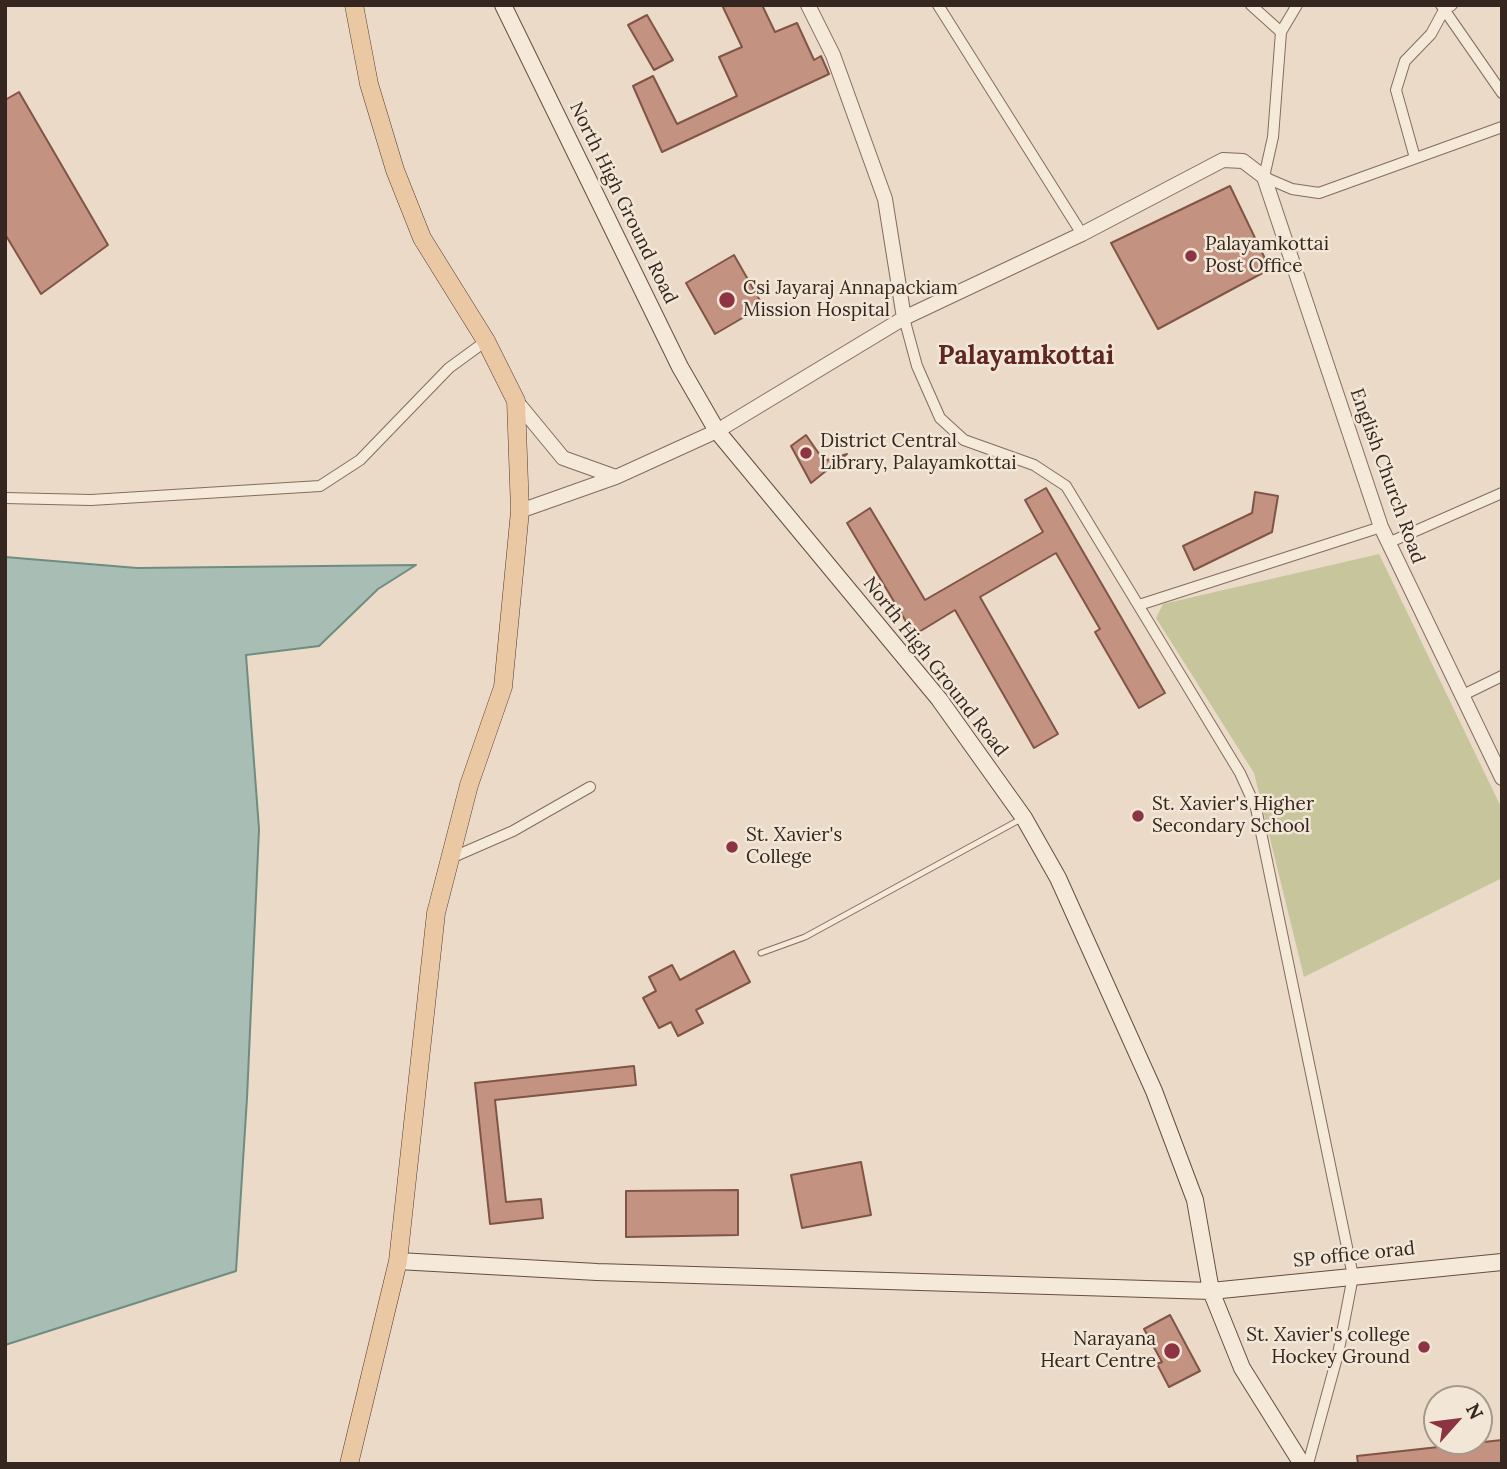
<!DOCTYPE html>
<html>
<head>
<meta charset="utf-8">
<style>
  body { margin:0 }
  #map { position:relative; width:1507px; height:1469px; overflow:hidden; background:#eadac7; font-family:Lora,serif }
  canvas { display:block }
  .frame { position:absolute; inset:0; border:7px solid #352720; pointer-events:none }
  .north { position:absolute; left:1423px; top:1385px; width:70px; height:70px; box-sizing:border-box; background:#f2e6d6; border:2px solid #a69a8d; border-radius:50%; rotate:62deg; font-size:19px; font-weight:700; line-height:28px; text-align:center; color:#352720 }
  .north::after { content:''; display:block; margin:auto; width:24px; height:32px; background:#8d3442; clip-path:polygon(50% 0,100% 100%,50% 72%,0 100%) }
</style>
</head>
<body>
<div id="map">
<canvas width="1507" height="1469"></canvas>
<div class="frame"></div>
<div class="north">N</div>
</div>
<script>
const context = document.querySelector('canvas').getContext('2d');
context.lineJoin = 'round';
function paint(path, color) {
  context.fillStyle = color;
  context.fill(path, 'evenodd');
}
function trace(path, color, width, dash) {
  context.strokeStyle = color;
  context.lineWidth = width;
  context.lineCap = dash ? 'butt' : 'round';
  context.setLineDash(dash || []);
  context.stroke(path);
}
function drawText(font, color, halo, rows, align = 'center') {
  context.font = font + ' Lora,serif';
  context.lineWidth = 5;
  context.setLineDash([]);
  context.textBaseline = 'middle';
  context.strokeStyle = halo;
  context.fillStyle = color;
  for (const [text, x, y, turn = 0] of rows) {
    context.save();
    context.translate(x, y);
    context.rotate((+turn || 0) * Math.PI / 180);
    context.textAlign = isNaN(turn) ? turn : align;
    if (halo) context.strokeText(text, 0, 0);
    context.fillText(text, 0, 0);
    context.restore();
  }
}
paint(new Path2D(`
  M1379 554 1502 809V878L1304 977 1254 773 1156 618 1163 604Z`), '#c7c59c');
const water = new Path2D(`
  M5 557 137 568 416 565 378 589 319 646 246 655 259 829 247 1098 236 1271 5 1345Z`);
paint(water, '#a8beb4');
trace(water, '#6f8c80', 2);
const building = new Path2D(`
  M722 5H762L775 32 797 23 814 60 821 56 829 74 662 152 633 86 653 76 677 124 737 96 719 57 742 47Z
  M647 15 673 60 654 70 628 25Z
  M19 92 108 245 41 294 5 234V100Z
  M1230 186 1270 269 1158 329 1111 243Z
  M734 255 763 306 715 334 686 283Z
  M806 435 824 461 847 454 811 483 791 446Z
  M1046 488 1165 693 1139 708 1095 632 1100 629 1056 553 980 597 1058 734 1034 748 955 610 914 635 847 523 870 508 925 600 1043 532 1025 500Z
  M1255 492 1278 496 1272 532 1194 570 1183 546 1252 513Z
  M734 951 750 982 696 1010 703 1023 678 1036 671 1022 659 1028 643 998 656 991 649 977 672 965 680 980Z
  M634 1066 636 1085 495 1100 506 1202 541 1199 543 1218 490 1224 475 1083Z
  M861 1162 871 1215 802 1228 791 1175Z
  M738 1190V1235L626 1237V1191Z
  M1170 1315 1200 1371 1169 1387 1157 1364 1162 1362 1144 1329Z
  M1502 1440V1464H1358L1357 1456Z`);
paint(building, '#c49280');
trace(building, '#805446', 2);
const service = new Path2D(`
  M761 953 805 937 1021 819`);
const minor = new Path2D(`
  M938 5 1082 234
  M1251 5 1281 32
  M1297 5 1281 32 1273 137 1264 177 1292 189 1319 193 1502 127
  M1441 5 1502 93
  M1415 158 1396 90 1405 61 1431 34 1444 10 1452 5
  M904 318 917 366 940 418 964 440 1034 465 1066 486 1240 773 1256 808 1353 1276 1338 1354 1308 1464
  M5 498 91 500 320 486 360 460 449 368 486 341
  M1388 543 1502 493
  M1139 605 1381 527
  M1461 696 1502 676
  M451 858 513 831 590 787`);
const tertiary = new Path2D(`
  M808 5 833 55 885 199 904 318
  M516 401 563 458 616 477
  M520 511 616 477 717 431 904 318 1082 234 1223 160 1243 161 1264 177 1381 527 1502 778`);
const secondary = new Path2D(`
  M503 5 680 367 717 431 939 699 1024 818 1058 878 1154 1091 1195 1200 1211 1291 1242 1368 1302 1464
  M398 1261 597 1272 1211 1291 1502 1262`);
const primary = new Path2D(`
  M349 1464 398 1261 436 913 469 785 503 687 520 511 516 401 486 341 422 238 395 170 369 84 354 5`);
trace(service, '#846c5e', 7);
trace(minor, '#846c5e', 12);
trace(tertiary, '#846c5e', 16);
trace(secondary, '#664e41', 18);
trace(primary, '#523c32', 19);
trace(service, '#f5e9d9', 5);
trace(minor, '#f5e9d9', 10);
trace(tertiary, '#f5e9d9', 14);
trace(secondary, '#f5e9d9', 16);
trace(primary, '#e9c8a3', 18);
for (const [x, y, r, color] of [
  [1191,256,7,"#8d3442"],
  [727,300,9,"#8d3442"],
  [806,453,7,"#8d3442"],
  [1138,816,7,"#8d3442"],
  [732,847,7,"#8d3442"],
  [1424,1347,7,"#8d3442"],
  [1172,1351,9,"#8d3442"]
]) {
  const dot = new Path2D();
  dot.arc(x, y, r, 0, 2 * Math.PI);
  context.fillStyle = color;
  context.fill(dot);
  trace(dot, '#f2e6d6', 2.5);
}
drawText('19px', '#352720', '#f2e6d6', [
  ["North High Ground Road",623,203,64],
  ["English Church Road",1387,476,70],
  ["North High Ground Road",935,667,52],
  ["SP office orad",1354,1255,-6]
]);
drawText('19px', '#352720', '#f2e6d6', [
  ["Palayamkottai",1205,245],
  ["Post Office",1205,267],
  ["Csi Jayaraj Annapackiam",743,289],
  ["Mission Hospital",743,311],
  ["District Central",820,442],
  ["Library, Palayamkottai",820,464],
  ["St. Xavier's Higher",1152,805],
  ["Secondary School",1152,827],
  ["St. Xavier's",746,836],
  ["College",746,858],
  ["St. Xavier's college",1410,1336,"right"],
  ["Hockey Ground",1410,1358,"right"],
  ["Narayana",1156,1340,"right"],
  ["Heart Centre",1156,1362,"right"]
], 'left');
drawText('bold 26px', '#5e2724', '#f2e6d6', [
  ["Palayamkottai",1026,357]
]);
</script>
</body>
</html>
